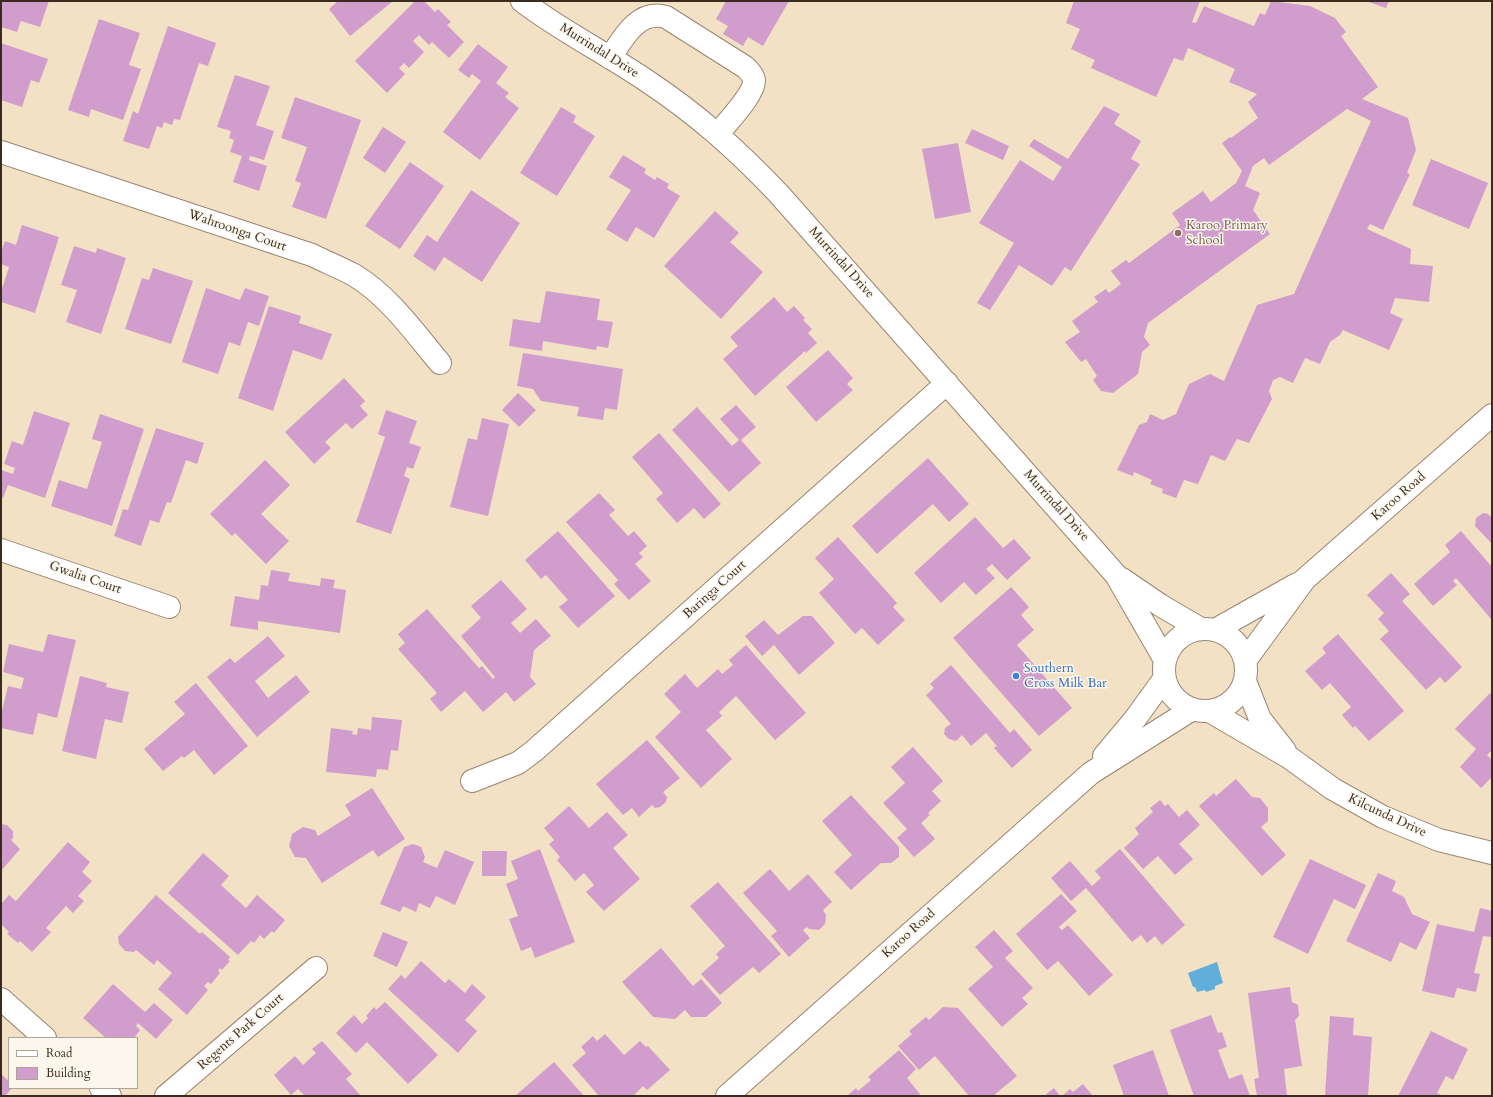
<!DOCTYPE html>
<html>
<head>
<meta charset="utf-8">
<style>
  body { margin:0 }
  #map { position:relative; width:1493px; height:1097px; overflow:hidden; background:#f3e1c5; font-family:Cardo,serif }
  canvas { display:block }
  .frame { position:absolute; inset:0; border:2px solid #3b2a1e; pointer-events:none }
  .legend { position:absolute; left:8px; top:1037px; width:130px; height:52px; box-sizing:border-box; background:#fbf7ec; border:1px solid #aea59a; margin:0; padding:5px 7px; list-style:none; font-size:12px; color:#3b2a1e }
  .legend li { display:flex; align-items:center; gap:8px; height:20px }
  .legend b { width:20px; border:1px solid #aea59a }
</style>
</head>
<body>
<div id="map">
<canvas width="1493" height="1097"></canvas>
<div class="frame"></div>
<ul class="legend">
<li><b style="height:5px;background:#fff"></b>Road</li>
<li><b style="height:11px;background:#d19dcc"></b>Building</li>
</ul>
</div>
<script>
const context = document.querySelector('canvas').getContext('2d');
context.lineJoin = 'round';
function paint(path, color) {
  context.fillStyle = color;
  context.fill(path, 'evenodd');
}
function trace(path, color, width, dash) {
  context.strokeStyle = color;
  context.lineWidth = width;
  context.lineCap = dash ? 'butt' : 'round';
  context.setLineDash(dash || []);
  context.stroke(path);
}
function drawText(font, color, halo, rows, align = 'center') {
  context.font = font + ' Cardo,serif';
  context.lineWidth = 3;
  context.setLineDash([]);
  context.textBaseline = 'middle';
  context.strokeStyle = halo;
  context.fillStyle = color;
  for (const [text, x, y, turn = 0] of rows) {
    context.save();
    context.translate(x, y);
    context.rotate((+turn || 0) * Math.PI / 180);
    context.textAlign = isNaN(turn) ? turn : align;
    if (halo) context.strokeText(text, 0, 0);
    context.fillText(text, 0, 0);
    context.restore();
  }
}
paint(new Path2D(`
  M1217 962 1223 983 1215 986V989L1206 992 1205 990 1197 992 1195 987H1193L1188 973Z`), '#62aedb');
paint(new Path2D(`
  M1 1H49L40 27 21 21 17 32 1 27Z
  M338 1H391L392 2 350 36 329 9Z
  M415 1H424L435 12 438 9 451 22 447 25 464 42 449 58 432 42 429 45 419 35 413 41 424 52 409 68 404 63 399 68 405 74 387 93 355 61Z
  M726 1H789L763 46 748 37 743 46 723 34 728 26 716 19Z
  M1074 1H1200L1192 22 1196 23 1204 6 1254 26 1260 13 1265 15 1271 1 1310 6 1335 18 1346 32 1341 36 1378 87 1362 99 1408 118 1416 150 1407 173 1410 174 1383 230 1370 224 1367 229 1411 249 1410 264 1433 266 1429 302 1395 298 1390 313 1403 319 1389 350 1343 330 1340 335 1330 342 1320 364 1305 358 1293 383 1280 377 1273 380 1269 391 1272 399 1249 443 1237 439 1225 461 1211 455 1198 484 1184 480 1176 498 1162 493 1163 489 1150 484 1152 480 1134 472 1133 476 1117 470 1139 425 1147 422 1150 414 1163 420 1176 414 1189 384 1210 374 1224 381 1257 305 1294 294 1371 121 1347 109 1269 165 1264 158 1253 166 1245 186 1260 193 1253 210 1270 234 1148 323 1144 337 1150 345 1142 352 1138 374 1113 393 1101 391 1093 380 1097 376 1086 359 1081 362 1065 342 1080 332 1072 321 1098 302 1094 297 1106 289 1109 293 1121 284 1111 271 1126 260 1129 263 1180 225 1172 213 1203 191 1211 202 1236 183 1242 171 1222 143 1230 137 1231 138 1258 118 1248 102 1257 94 1229 82 1235 69 1188 48 1183 61 1174 58 1156 97 1091 68 1095 60 1071 49 1080 29 1066 23Z
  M1366 1H1389L1386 8Z
  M99 19 140 33 129 65 141 69 123 120 91 109 89 117 68 110Z
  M168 26 216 43 208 66 199 63 180 120 174 119 172 125 164 122 162 128 157 126 149 149 123 141 133 111 138 114Z
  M1 43 48 59 39 83 31 80 22 107 1 100Z
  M478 44 508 67 496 83 509 93 505 97 519 108 480 160 443 132 481 81 472 74 469 78 458 70Z
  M235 75 270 86 256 125 274 131 264 160 250 156 249 160 267 166 259 191 233 182 242 156 230 152 234 140 229 138 231 131 217 127Z
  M295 97 361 120 326 219 292 207 301 183 295 181 307 147 281 138Z
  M1104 106 1120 114 1114 124 1141 141 1131 159 1140 164 1071 271 1065 267 1052 286 1019 265 990 310 977 303 1014 243 979 223 1020 160 1053 181 1062 167 1029 146 1034 139 1068 159Z
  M561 107 576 116 573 122 595 136 557 196 520 173Z
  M383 127 406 142 385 173 363 158Z
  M972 129 1009 146 1003 160 965 143Z
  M958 143 971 212 935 219 922 149Z
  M623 155 646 169 644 173 655 180 657 177 669 184 667 188 680 196 654 238 636 227 627 242 606 229 631 190 609 177Z
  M1431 159 1488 183 1469 229 1412 205Z
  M410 162 444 186 400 249 365 226Z
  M471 190 520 223 482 282 444 257 435 271 413 256 427 235 437 242Z
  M715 211 739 233 730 242 763 272 721 319 664 266Z
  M22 225 59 237 35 313 1 302V292L9 267 1 264V252L5 241 16 245Z
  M74 246 96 253 97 248 126 258 101 334 66 322 77 290 61 285Z
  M153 268 193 281 171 344 125 329 142 278 149 280Z
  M206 288 240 300 245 288 269 296 259 326 248 322 240 346 229 342 218 374 182 362Z
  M546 291 600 299 597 320 613 322 608 348 597 346 596 350 543 341 542 351 509 346 513 319 540 323Z
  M774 297 787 312 794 306 805 318 803 320 812 329 808 333 817 343 806 353 805 351 755 396 723 359 738 346 730 337Z
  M269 306 301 316 299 323 332 334 322 360 293 350 273 411 238 398Z
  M828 350 853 378 847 384 853 390 816 422 786 387Z
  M523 353 623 369 617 410 605 408 603 420 577 416 579 407 541 401 533 389 517 386Z
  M344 378 365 401 360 406 368 415 352 429 346 423 325 442 331 448 314 464 285 432Z
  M518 393 536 410 519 427 502 410Z
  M736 405 756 427 741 440 761 463 729 492 672 430 697 407 732 446 739 440 720 419Z
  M386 410 417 421 409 443 421 447 413 469 407 467 404 476 410 479 391 534 356 522 385 437 378 434Z
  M34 411 70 423 45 498 8 485 3 498 1 497V470L13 474 15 468 4 464 12 441 23 445Z
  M100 414 144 429 112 526 51 506 59 480 87 489 102 442 92 439Z
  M482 418 509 424 488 516 450 507 468 438 477 440Z
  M156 428 204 443 197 464 186 460 171 503 167 502 159 523 150 520 141 546 114 536 123 509 128 510Z
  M659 433 721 504 704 519 694 508 677 523 656 499 663 493 632 457Z
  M928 458 969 504 949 522 933 504 877 554 852 526Z
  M265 460 290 485 261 514 289 541 266 564 235 533 232 536 210 514Z
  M599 493 615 510 609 515 628 536 634 531 647 546 639 553 643 557 635 564 651 581 629 600 614 584 618 580 566 522Z
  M1483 513 1488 514 1492 518V544L1475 526 1476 518Z
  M975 517 1003 548 1014 539 1031 558 1007 580 992 564 986 569 995 578 976 595 964 582 941 603 914 573Z
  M558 531 615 596 578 628 559 607 568 600 546 575 541 579 525 560Z
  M1461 531 1492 567 1491 619 1456 578 1453 581 1457 585 1433 606 1414 584 1450 552 1445 545Z
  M838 537 897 603 893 607 905 620 878 645 862 628 855 634 819 593 834 579 815 558Z
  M271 570 290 573 288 581 320 586 321 578 335 580 333 588 346 590 340 633 258 621V630L230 626 235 596 259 600 261 585 268 586Z
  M1391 573 1410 594 1402 601 1462 667 1445 683 1440 677 1426 690 1380 639 1389 631 1378 619 1384 613 1367 595Z
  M501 580 527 609 511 623 520 633 536 619 551 636 534 650 530 677 536 684 514 702 506 692 483 712 465 691 441 712 430 699 437 693 398 649 405 643 398 634 427 609 479 668 482 666 493 679 495 677 461 636 481 618 471 606Z
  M1011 587 1029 607 1021 615 1034 630 1017 645 1072 708 1039 736 953 638Z
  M803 616H812L835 643 799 675 774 645 762 656 745 636 764 620 778 635Z
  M48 634 76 640 57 718 38 713 33 735 1 728V715L8 686 21 689 24 678 3 672 9 644 43 652Z
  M1338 634 1404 711 1369 741 1355 726 1353 728 1342 715 1351 707 1330 683 1322 690 1305 671 1326 653 1322 648Z
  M268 636 285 656 255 681 268 698 296 675 310 692 257 737 207 677 230 658 235 663Z
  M746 645 806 713 775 740 736 696 719 712 722 716 706 730 732 759 701 788 655 737 681 712 664 694 685 674 697 688 718 669 722 674 733 665 729 660Z
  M951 665 1010 733 1014 729 1032 750 1012 768 994 748 997 746 986 733 971 746 962 735 956 741 949 739 944 734 945 728 951 724 926 695 934 688 930 684Z
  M80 676 107 683 106 687 129 692 122 723 105 719 96 759 62 751Z
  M196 683 248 746 214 775 194 750 184 758 182 756 163 771 144 749 185 714 174 702Z
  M1490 693 1492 695V750L1487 755 1492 760V777L1481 788 1460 767 1476 749 1455 729Z
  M372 717 402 720 398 751 391 750 388 770 377 769 376 777 326 772 331 728 353 731 352 734 357 735 358 728 371 730Z
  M647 740 680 778 663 792 667 797 666 802 660 807 655 808 652 805 639 817 632 808 623 815 596 784Z
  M913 747 943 781 932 791 941 801 928 813 930 815 921 823 935 839 914 857 897 838 907 829 883 803 905 783 891 767Z
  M1236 779 1252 797 1260 798 1268 808V821L1261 827 1286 855 1262 876 1199 806 1214 793 1216 796Z
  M372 788 405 839 378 857 373 850 322 883 306 858 295 857 289 846 292 834 303 827 315 830 318 836 351 815 345 805Z
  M851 795 899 847V857L891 863H881L851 890 834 872 852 855 822 821Z
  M1160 800 1165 806 1168 804 1179 817 1187 810 1200 825 1179 844 1193 859 1175 875 1158 856 1143 869 1124 848 1139 834 1135 828 1153 812 1150 808Z
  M569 806 589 828 607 812 628 835 613 848 640 879 604 911 586 892 594 885 584 873 575 881 557 860 560 857 549 844 554 840 544 828Z
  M1 824 7 825 13 831V838L11 840 20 849 1 871Z
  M68 842 90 862 82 872 92 881 78 896 84 901 73 913 66 906 46 928 51 932 32 952 20 941 18 943 7 934 9 932 1 924V904L9 895 16 901Z
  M413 844 421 847 425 857 423 862 437 868 445 850 474 862 455 905 436 896 430 908 419 903 416 912 403 906 400 912 380 904 404 847Z
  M540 849 575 942 535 958 531 947 521 951 509 919 518 916 506 884 518 879 511 861Z
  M1120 849 1185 925 1162 945 1155 936 1147 943 1141 935 1132 942 1086 888 1071 901 1051 878 1070 861 1092 886 1101 878 1095 871Z
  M482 851H507L506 876H482Z
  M203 853 229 876 221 885 246 908 257 895 285 920 274 933 272 931 264 939 260 935 254 943 251 941 238 955 168 893Z
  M1310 859 1366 885 1355 909 1334 899 1308 954 1273 937Z
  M770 869 789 891 808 874 832 902 823 910 826 915 825 924 819 930 809 929 807 927 803 930 810 938 789 957 771 936 777 931 743 893Z
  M1378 873 1396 881 1392 891 1404 897 1412 914 1430 922 1416 950 1400 942 1391 962 1346 941Z
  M718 882 781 954 759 973 753 967 720 995 701 974 719 958 716 954 725 946 690 906Z
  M1061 894 1077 911 1059 927 1062 930 1068 925 1113 975 1089 996 1058 961 1047 970 1016 934Z
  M156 895 200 934 202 932 230 957 228 960 230 961 222 970 220 968 218 971 220 973 211 984 208 982 204 986 208 990 187 1015 158 989 172 973 157 960 154 965 136 950 134 952 125 951 119 944 118 937Z
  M1480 908 1492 911V937L1483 936 1474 973 1480 974 1476 992 1457 988 1454 998 1422 991 1437 924 1474 932Z
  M994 930 1013 951 1005 958 1033 988 1022 998 1028 1004 1002 1027 968 989 993 967 975 947Z
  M383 932 408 942 397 967 373 956Z
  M661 948 693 986 701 979 722 1003 706 1017H691L685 1010 675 1019 653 1017 622 982Z
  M421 961 445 983 449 979 465 993 472 984 486 997 465 1020 477 1031 458 1053 388 989 401 975 405 979Z
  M113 984 145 1012 154 1003 173 1020 156 1039 138 1023 136 1026 140 1030 134 1038H106L83 1018Z
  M1290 987 1292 1002 1298 1005 1299 1016 1295 1020 1302 1066 1284 1069 1287 1096H1257L1254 1079 1259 1078 1248 993Z
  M385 1002 438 1055 408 1084 367 1042 356 1053 336 1033 354 1015 362 1024 368 1018 366 1016 374 1007 376 1010Z
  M943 1007 958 1008 1017 1076 993 1096H969L935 1056 919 1070 898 1046 912 1034 909 1031 926 1017 929 1020Z
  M1211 1015 1218 1033 1222 1032 1227 1047 1218 1050 1229 1079 1242 1074 1250 1096H1194L1170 1030Z
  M1330 1016 1354 1018 1353 1035 1372 1037 1368 1096H1325Z
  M1431 1031 1468 1049 1453 1080 1446 1076 1437 1093 1443 1096H1398Z
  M605 1034 624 1055 640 1041 646 1047 648 1046 670 1070 647 1090 643 1086 634 1095 635 1096H599L572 1065 586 1053 581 1047 593 1036 597 1041Z
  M322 1041 352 1074 346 1079 361 1096H305L298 1089 291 1095 274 1075 295 1056 303 1065 316 1053 312 1049Z
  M899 1050 916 1069 907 1078 920 1094 918 1096H847L856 1088 858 1091 871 1080 868 1077Z
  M1153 1050 1169 1096H1124L1113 1065Z
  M554 1062 584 1096H515Z
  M1 1074 9 1081V1088H12L5 1096H1Z
  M1083 1084 1093 1096H1062L1070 1089 1073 1092Z
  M1054 1088 1060 1096H1044Z`), '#d19dcc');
const minor = new Path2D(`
  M522 1C561 31 606 53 647 81 698 115 736 149 778 193L1116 575 1165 660
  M610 58C623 38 638 9 666 17L745 67C749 71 753 74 754 80 755 94 727 122 718 134
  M1 152 312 255C326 262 341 268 354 275 389 296 414 332 440 363
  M1 550 169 607
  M1122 579 1160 605 1201 629
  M1164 670a41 41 0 1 1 82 0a41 41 0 1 1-82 0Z
  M1215 630 1297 584
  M1245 661 1305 579 1492 415
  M1245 681 1260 719 1285 751
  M1211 712 1290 758 1333 789 1383 817 1439 840 1492 853
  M1104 756 1135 719 1164 679
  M472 781 518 763 534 751 947 383
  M1 999 45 1038
  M101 1088 110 1096
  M166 1096 316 968
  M727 1096 1091 773 1191 710`);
trace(minor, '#978672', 24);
trace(minor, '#fff', 22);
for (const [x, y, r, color] of [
  [1178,233,4,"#8d6e63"],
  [1016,676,4,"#3f7fe0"]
]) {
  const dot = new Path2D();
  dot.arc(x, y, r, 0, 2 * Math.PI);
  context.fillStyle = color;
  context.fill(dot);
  trace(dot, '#fbf7ec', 1.5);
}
drawText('13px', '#3b2a1e', '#fbf7ec', [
  ["Murrindal Drive",599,51,32],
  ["Wahroonga Court",237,231,19],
  ["Murrindal Drive",841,263,48],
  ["Karoo Road",1399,497,-41],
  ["Murrindal Drive",1056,506,48],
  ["Gwalia Court",85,578,19],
  ["Baringa Court",715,590,-42],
  ["Kilcunda Drive",1387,816,25],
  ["Karoo Road",909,934,-42],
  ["Regents Park Court",241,1032,-41]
]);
drawText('13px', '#785e54', '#fbf7ec', [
  ["Karoo Primary",1186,226],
  ["School",1186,241]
], 'left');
drawText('13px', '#366cbe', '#fbf7ec', [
  ["Southern",1024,669],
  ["Cross Milk Bar",1024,684]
], 'left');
</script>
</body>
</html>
